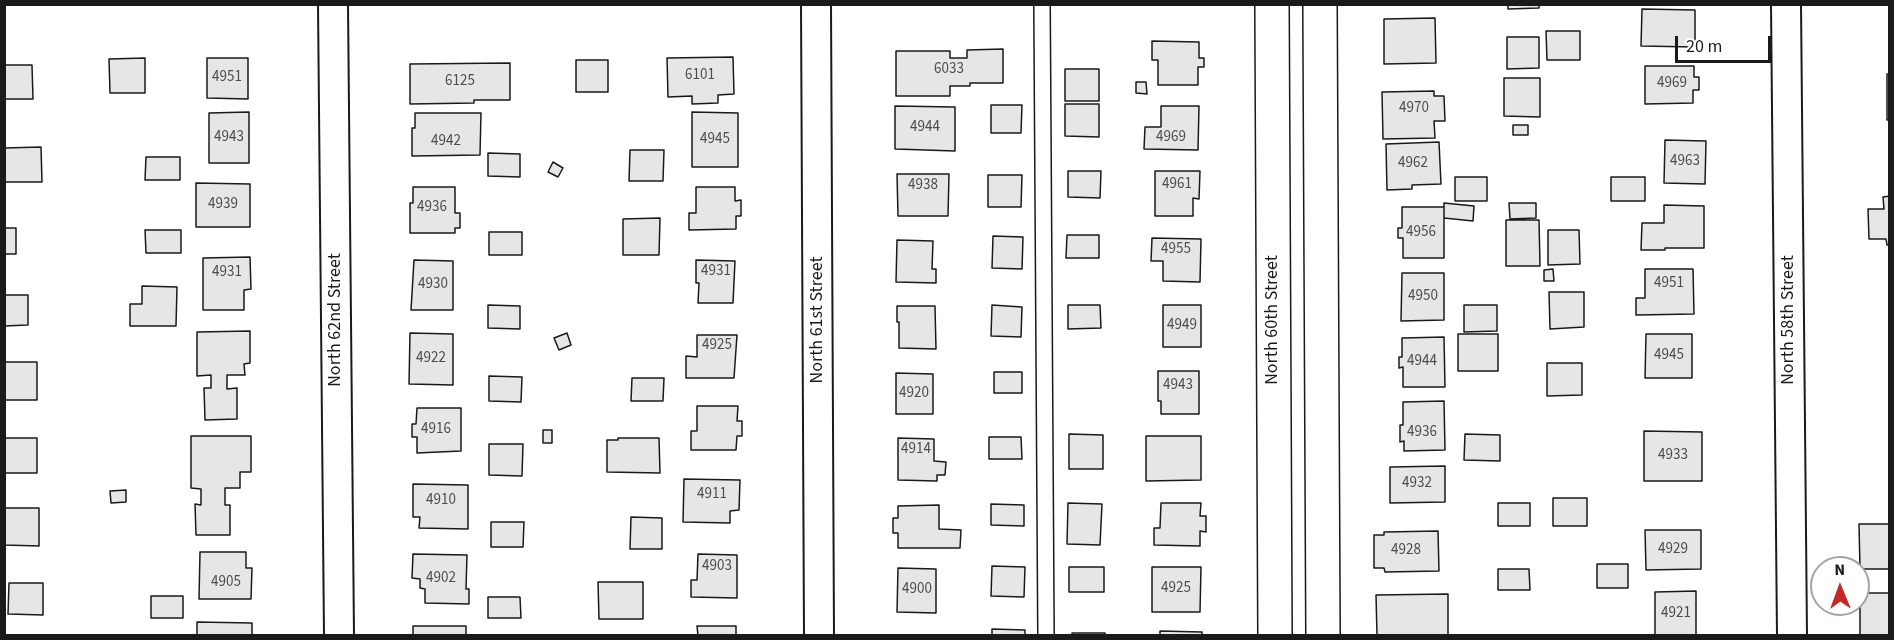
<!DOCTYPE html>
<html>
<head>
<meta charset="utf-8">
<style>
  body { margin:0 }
  #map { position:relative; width:1894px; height:640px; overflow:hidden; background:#fff; font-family:"Source Sans 3",sans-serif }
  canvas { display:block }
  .frame { position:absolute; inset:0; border:6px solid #1a1a1a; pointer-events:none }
  .north { position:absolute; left:1810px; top:556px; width:60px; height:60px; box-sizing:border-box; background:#fff; border:2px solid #a3a3a3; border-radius:50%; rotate:359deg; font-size:16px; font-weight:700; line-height:24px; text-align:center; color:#1a1a1a }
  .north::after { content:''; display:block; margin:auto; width:21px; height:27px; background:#c62828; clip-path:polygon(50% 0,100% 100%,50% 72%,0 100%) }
  .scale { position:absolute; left:1675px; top:36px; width:96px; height:27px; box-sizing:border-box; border:3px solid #1a1a1a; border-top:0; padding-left:8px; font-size:18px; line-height:21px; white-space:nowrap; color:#1a1a1a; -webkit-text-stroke:4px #fff; paint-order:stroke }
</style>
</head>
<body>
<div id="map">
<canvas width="1894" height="640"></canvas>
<div class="frame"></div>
<div class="north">N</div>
<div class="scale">20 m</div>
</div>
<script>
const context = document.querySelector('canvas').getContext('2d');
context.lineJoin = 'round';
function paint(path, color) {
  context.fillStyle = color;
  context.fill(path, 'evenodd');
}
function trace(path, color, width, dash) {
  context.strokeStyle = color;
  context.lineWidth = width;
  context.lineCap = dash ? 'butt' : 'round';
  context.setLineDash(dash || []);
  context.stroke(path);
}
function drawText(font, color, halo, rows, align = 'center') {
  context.font = font + ' "Source Sans 3",sans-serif';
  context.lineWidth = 4.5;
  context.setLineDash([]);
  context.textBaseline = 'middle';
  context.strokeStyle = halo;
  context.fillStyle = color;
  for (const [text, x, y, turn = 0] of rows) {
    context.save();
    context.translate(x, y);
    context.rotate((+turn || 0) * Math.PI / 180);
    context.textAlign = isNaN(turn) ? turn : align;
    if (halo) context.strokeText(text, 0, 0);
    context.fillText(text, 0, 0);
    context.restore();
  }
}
const building = new Path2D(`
  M1508 4H1539V8L1508 9Z
  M1642 9 1695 10V47L1641 46Z
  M1435 18 1436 63 1384 64V19Z
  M1546 31H1580V60H1547Z
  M1507 37H1539V68L1507 69Z
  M1152 41 1199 42V58H1204V67H1198V85H1158V60H1152Z
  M1003 49V83H970V86H950V96H896V51H950V58H967V50Z
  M733 57 734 94 718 95V103L692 104V96L668 97 667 58Z
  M145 58V93H110L109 59Z
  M207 58H248V99L207 98Z
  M576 60H608V92H576Z
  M510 63V100H474V103L410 104V64Z
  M4 65H32L33 99H4Z
  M1645 66H1694V77H1699V90H1693V103L1645 104Z
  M1065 69H1099V101H1065Z
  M1887 74H1890V120H1887Z
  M1504 78H1540V117L1504 116Z
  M1136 82H1146L1147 94 1136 93Z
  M1434 91V96H1444L1445 121H1434L1435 138 1383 139 1382 92Z
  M1065 104H1099V137L1065 136Z
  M991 105H1022L1021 133H991Z
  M895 106 955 107V151L895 149Z
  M1161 106H1199L1198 150 1144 149 1145 127H1161Z
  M249 112V163H209V113Z
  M692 112 738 113V167H692Z
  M415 113H481L480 155 412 156V128H415Z
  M1513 125H1528V135H1513Z
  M1665 140 1706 141 1705 184 1664 183Z
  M1439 142 1441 184 1412 185V189L1387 190 1386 144Z
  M41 147 42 182H4V148Z
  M630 150H664L663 181H629Z
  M488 153 520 154V177L488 176Z
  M146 157H180V180H145Z
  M553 162 563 168 558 177 548 172Z
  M1068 171H1101L1100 198 1068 197Z
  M1155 171H1200L1199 199 1193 198V216H1155Z
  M897 174H949L948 216H898Z
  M988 175H1022L1021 207H988Z
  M1455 177H1487V201H1455Z
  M1611 177H1645V201H1611Z
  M196 183 250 184V227H196Z
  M413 187H455V213H460V228H455V233H410V203H413Z
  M696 187H735V201L741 200V216H736V229L689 230V213H696Z
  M1890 196V245H1887L1886 239H1869L1868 209H1884L1883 197Z
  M1444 203 1474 206 1473 221 1444 218Z
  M1509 203H1536V218L1510 219Z
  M1664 205 1704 206V248H1665V250H1641L1642 223H1664Z
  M1402 207H1444V258H1403V238H1398V228H1402Z
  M660 218 659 255H623V219Z
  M1506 220H1539L1540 266H1506Z
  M4 228H16V254H4Z
  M145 230H181V253H146Z
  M1548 230H1579L1580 264 1548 265Z
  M489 232H522V255H489Z
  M1067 235H1099V258H1066Z
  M993 236 1023 237 1022 269 992 268Z
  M1152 238 1201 239 1200 282 1163 281V261H1151Z
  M897 240 933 241 932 269H936V283L896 282Z
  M250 257 251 289 244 290V310H203V258Z
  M414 260 453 261V310H411Z
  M696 260 735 261 733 303H698L699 283H696Z
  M1553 269 1554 281H1544V270Z
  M1645 269H1693L1694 314 1636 315V298H1645Z
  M1402 273H1444V320L1401 321Z
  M142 286 177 287 176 326H130V304H142Z
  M1549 292H1584V327L1550 329Z
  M4 295H28V325L4 326Z
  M488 305 520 306V329L488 328Z
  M992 305 1022 307 1021 337 991 336Z
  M1068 305H1100L1101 328 1068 329Z
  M1163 305H1201V347H1163Z
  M1464 305H1497V331L1464 332Z
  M897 306H935L936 349 899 348V322H897Z
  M250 331V363L244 364 245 375H227V389L237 388V419L205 420 204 388H211V375L197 376V332Z
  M410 333 453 334V385L409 384Z
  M567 333 571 345 559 350 554 338Z
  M1458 334H1498V371H1458Z
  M1646 334H1692V378H1645Z
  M697 335H737L734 378H686V356L697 357Z
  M1444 337 1445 387H1403V367L1399 368V357H1402V338Z
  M4 362H37V400H4Z
  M1547 363H1582V395L1547 396Z
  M1158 371H1199V414H1161V401H1158Z
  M994 372H1022V393H994Z
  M896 373 933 374V414H896Z
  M489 376 522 377 521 402 489 401Z
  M632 378H664L663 401H631Z
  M1444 401 1445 450 1404 451V441L1400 442V425H1403V402Z
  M697 406H738L737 421H742V436H737L736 450H691V431H697Z
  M417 408H461V451L417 453V437H412V424H416Z
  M543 430H552V443H543Z
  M1644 431 1702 432V481H1644Z
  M1069 434 1103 435V469H1069Z
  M1465 434 1500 435V461L1464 460Z
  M191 436H251V472H240V488H225V505H230V535H196L195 504 201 505V489L191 488Z
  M1146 436H1201V480L1146 481Z
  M989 437H1021L1022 459H989Z
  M4 438H37V473H4Z
  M618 438H659L660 473 607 472V440H618Z
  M898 438 934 439V461L946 462 945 475H937V481L898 480Z
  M489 444H523L522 476 489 475Z
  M1445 466V502L1390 503V467Z
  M684 479 740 480 739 510 730 511V523L683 522Z
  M413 484 468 485V529L419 528 420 517H413Z
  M126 490V502L111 503 110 491Z
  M1553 498H1587V526H1553Z
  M1068 503 1102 504 1100 545 1067 544Z
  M1161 503H1201L1200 516H1206V532L1200 531V546L1154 545V528H1160Z
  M1498 503H1530V526H1498Z
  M991 504 1024 505V526L991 525Z
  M939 505V529L961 530 960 548H898V533H893V518H898V506Z
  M4 508H39V546L4 545Z
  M631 517 662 518V549H630Z
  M491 522H524L523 547H491Z
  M1859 524H1890V569H1860Z
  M1645 530H1701V569L1646 570Z
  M1438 531 1439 571 1385 572 1384 568H1374V535H1384V532Z
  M200 552H246V568H252L251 599H199Z
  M413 554 467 555 466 589H469V604L425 603V589L420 588V579L412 578Z
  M698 554 737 555V598L691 597V580H697Z
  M1597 564H1628V588H1597Z
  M992 566 1025 567 1024 597 991 596Z
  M1069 567H1104V592H1069Z
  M1152 567H1201L1200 612H1152Z
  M898 568 936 569V613L897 612Z
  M1498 569H1529L1530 590H1498Z
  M598 582H643V619H599Z
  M9 583H43V615L8 614Z
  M1696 591V636H1655V592Z
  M1860 593H1890V636H1860Z
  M1448 594V635L1377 636 1376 595Z
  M151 596H183V618H151Z
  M488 597H520L521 618H488Z
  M197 622 252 623V636H197Z
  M413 626H466V636H413Z
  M697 626H736V636H698Z
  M992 629 1025 630V636H992Z
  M1160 631 1202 632V636H1160Z
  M1072 633H1105V636H1072Z`);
paint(building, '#e6e6e6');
trace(building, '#1a1a1a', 1.5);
const lane = new Path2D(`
  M1042 4 1046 636`);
const street = new Path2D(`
  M333 4 339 636
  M816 4 819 636
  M1786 4 1792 636`);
const secondary = new Path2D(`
  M1272 4 1275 636
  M1320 4 1323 636`);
trace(lane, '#1a1a1a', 18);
trace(street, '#1a1a1a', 32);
trace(secondary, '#1a1a1a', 36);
trace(lane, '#fff', 15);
trace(street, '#fff', 28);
trace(secondary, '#fff', 33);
drawText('15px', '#4d4d4d', null, [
  ["6033",949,70],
  ["6101",700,76],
  ["4951",227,78],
  ["6125",460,82],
  ["4969",1672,84],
  ["4970",1414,109],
  ["4944",925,128],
  ["4943",229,138],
  ["4969",1171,138],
  ["4945",715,140],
  ["4942",446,142],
  ["4963",1685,162],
  ["4962",1413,164],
  ["4961",1177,185],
  ["4938",923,186],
  ["4939",223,205],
  ["4936",432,208],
  ["4956",1421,233],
  ["4955",1176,250],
  ["4931",716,272],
  ["4931",227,273],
  ["4951",1669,284],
  ["4930",433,285],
  ["4950",1423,297],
  ["4949",1182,326],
  ["4925",717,346],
  ["4945",1669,356],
  ["4922",431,359],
  ["4944",1422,362],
  ["4943",1178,386],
  ["4920",914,394],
  ["4916",436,430],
  ["4936",1422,433],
  ["4914",916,450],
  ["4933",1673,456],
  ["4932",1417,484],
  ["4911",712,495],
  ["4910",441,501],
  ["4929",1673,550],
  ["4928",1406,551],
  ["4903",717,567],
  ["4902",441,579],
  ["4905",226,583],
  ["4925",1176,589],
  ["4900",917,590],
  ["4921",1676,614]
]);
drawText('18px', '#1a1a1a', '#fff', [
  ["North 62nd Street",336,320,-90],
  ["North 61st Street",818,320,-90],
  ["North 60th Street",1273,320,-90],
  ["North 58th Street",1789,320,-90]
]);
</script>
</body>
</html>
